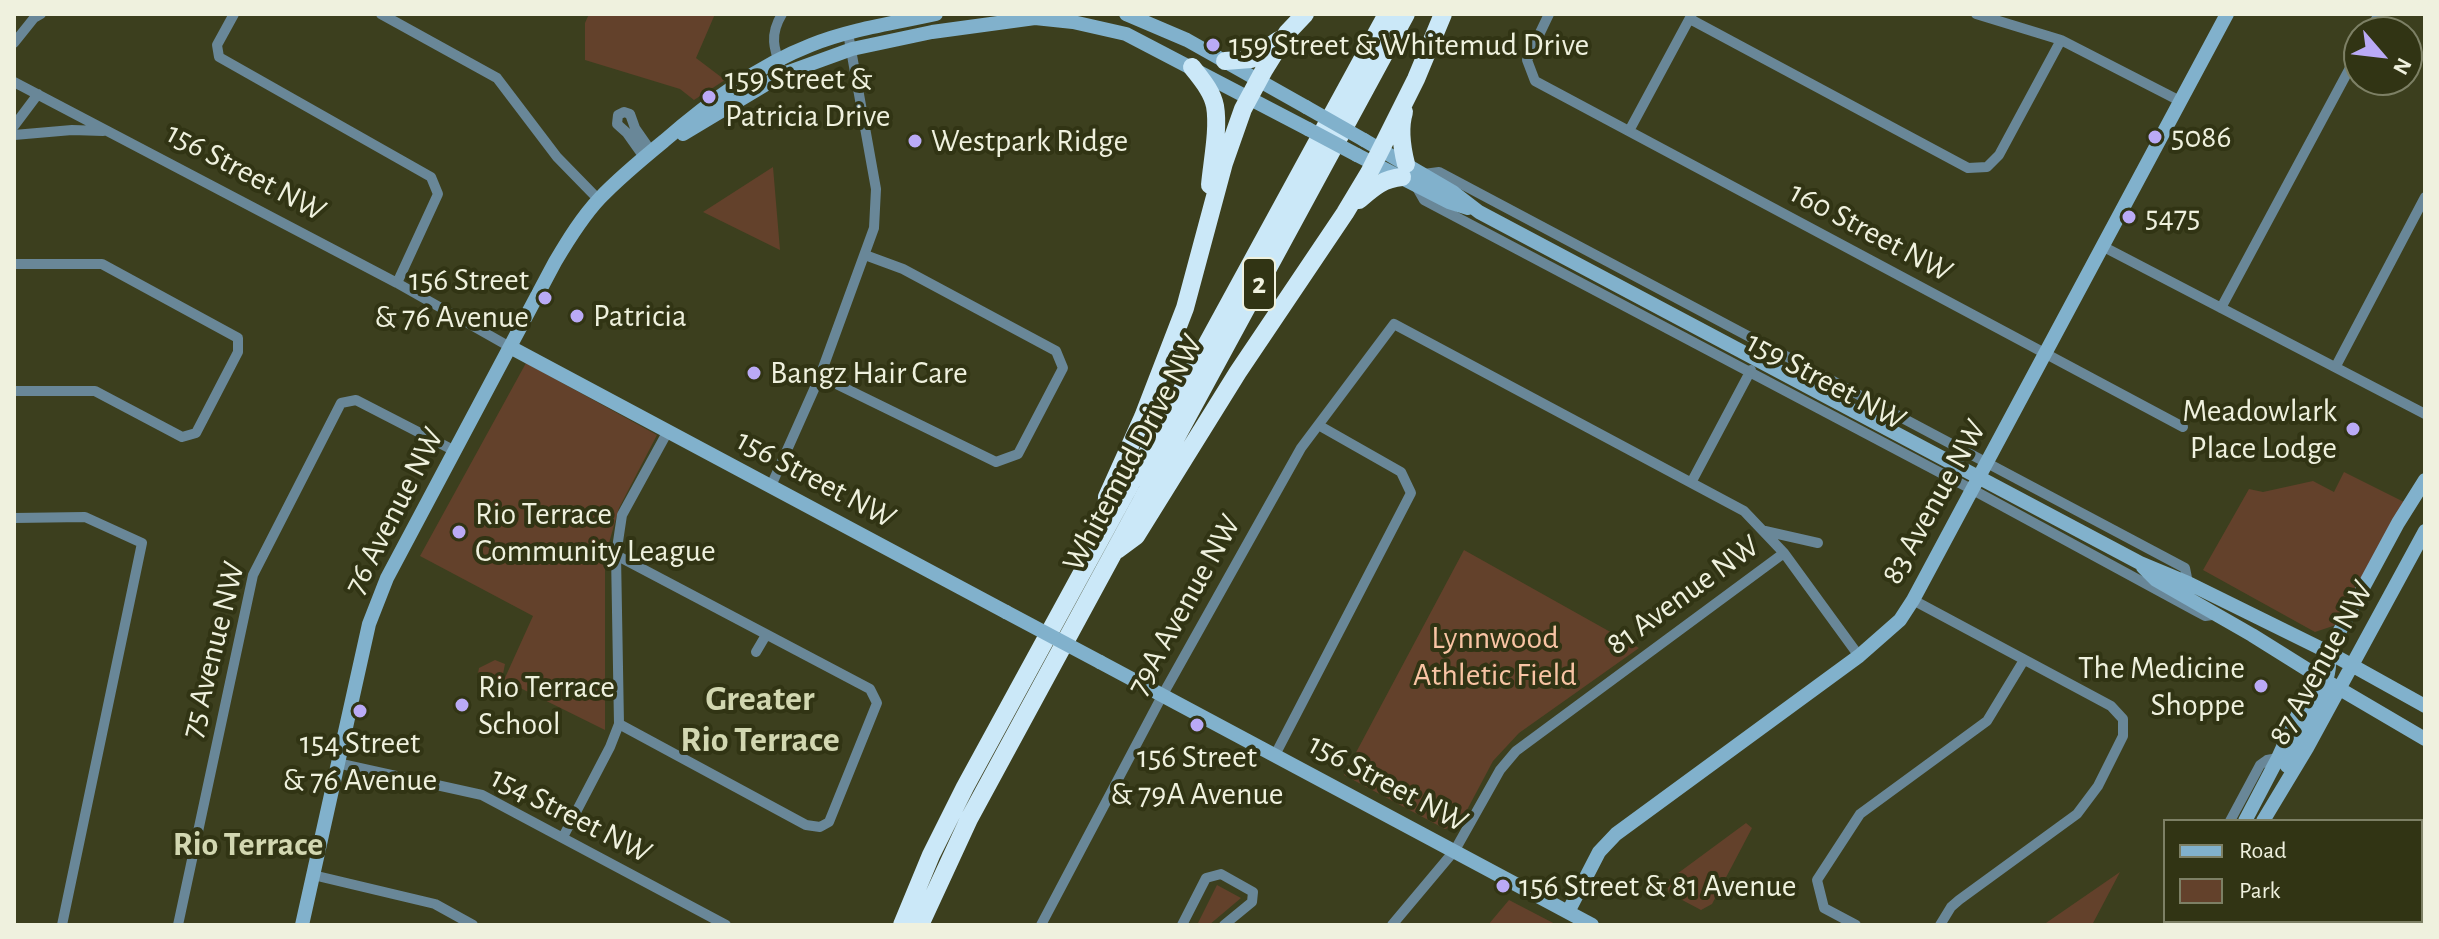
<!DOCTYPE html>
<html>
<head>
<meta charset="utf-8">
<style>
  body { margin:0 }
  #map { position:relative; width:2439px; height:939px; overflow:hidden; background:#3c3f1e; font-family:"Alegreya Sans",sans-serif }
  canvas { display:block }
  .frame { position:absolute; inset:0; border:16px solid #eff1de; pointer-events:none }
  .legend { position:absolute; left:2163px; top:819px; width:260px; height:104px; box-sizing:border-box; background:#313414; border:2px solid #7d8065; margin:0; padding:10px 14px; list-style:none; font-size:24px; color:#eff1de }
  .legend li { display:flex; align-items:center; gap:16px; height:40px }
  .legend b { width:40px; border:2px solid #7d8065 }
  .north { position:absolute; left:2343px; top:16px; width:80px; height:80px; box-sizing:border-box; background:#313414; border:2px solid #7d8065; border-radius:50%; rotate:118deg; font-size:22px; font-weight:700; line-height:32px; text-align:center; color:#eff1de }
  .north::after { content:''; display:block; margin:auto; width:28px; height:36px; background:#baaaf6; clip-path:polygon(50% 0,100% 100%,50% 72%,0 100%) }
</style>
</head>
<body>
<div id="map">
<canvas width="2439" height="939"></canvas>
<div class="frame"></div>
<ul class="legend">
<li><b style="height:10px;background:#81b1cc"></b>Road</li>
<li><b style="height:22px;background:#63412b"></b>Park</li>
</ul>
<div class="north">N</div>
</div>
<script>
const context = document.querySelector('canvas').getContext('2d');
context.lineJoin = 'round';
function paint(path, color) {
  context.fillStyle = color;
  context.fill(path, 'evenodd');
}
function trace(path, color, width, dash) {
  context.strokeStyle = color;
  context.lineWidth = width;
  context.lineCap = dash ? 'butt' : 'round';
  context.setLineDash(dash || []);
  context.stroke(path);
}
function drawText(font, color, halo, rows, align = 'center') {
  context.font = font + ' "Alegreya Sans",sans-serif';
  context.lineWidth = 8;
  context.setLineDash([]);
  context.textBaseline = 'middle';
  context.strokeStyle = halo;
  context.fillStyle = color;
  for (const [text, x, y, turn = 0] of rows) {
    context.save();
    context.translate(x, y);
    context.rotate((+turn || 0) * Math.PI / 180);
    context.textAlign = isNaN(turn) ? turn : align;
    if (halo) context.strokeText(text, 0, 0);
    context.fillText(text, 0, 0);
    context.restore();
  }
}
paint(new Path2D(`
  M589 14H715L696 58 725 80 694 100 680 89 585 60V23Z
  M773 167 780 250 703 212Z
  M526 363 657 435 619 508 605 557V730L504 680 533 616 420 556Z
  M2344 472 2404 502 2339 624 2315 632 2203 570 2249 489 2263 492 2313 481 2334 492Z
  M1464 550 1639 648 1519 733 1493 761 1459 825 1445 829 1344 775Z
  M495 660 505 664 501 684 477 679 479 668Z
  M1746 823 1752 828 1712 904 1701 910 1669 893 1666 882Z
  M2120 872 2092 925H2043Z
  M1217 885 1241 898 1209 925H1197Z
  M1509 900 1557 925H1488Z`), '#63412b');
trace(new Path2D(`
  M234 14 217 45 219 57 431 177 438 194 397 283
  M381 14 497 78 557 157 598 199
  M782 14C768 37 775 51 783 74
  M1549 14 1527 60 1535 81 2183 427
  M1976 14 2061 40 2180 101
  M1690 19 1968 168 1987 167 1999 155 2061 40
  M2369 32 2379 14
  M14 43 34 18 41 14
  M14 82 397 283 510 347
  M14 126 38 94
  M1629 131 1692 14
  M14 135 72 130 103 131
  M644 157 627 133 617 124 618 115 624 112 630 114 635 128 651 151
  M1424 174 1439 172 2185 568 2188 583
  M1416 186 1424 200 1973 490 2196 611 2205 616 2212 615
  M2102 246 2425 414
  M14 264H102L238 338V352L196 433 182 437 95 391H14
  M2221 308 2359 51
  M2336 366 2425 197
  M820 376 996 462 1018 454 1063 368 1056 351 903 269 865 255
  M1692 481 1751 370
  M771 486 820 376 874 228 876 189 848 33
  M14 518 85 517 142 543 62 925
  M1765 531 1818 543
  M616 555 870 689 877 703 829 822 820 827 806 825 619 724
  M1913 600 2111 706 2123 719V736L2098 786 2077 814 1959 900 1951 907 1940 925
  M756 652 766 635
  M1275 755 1411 493 1401 472 1320 426
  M337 763 482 795 726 925
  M2230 821 2260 765 2267 760 2278 758
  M563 837 610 747 619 724 616 555 622 515 668 431
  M313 875 435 904 473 925
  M178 925 253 575 341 403 356 400 455 451
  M1041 925 1162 696 1301 448 1394 324 1744 511 1784 553 1859 656
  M1182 925 1206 878 1221 874 1253 892 1252 902 1224 925
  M1392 925 1455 850 1500 770 1516 751 1784 553
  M1856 925 1824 908 1817 880 1860 814 1987 721 2024 660
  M2173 925 2175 921`), '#698798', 10);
trace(new Path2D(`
  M1126 14 1187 40 1306 107
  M683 134 783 74 852 49 932 32 1035 18 1073 22 1126 34 1308 129
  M1364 140 1453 192 1479 212 2140 563 2188 583 2328 652 2425 706
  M1357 155 1449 202 1468 208
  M510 347 1006 612
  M2143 567 2156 580 2252 635 2316 675 2425 739
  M1100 662 1592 925
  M2287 766C2298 739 2337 679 2328 653
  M2245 821 2278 758 2316 675 2398 523 2425 480
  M2263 821 2307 748 2425 531
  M1568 912 1599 852 1616 834 1859 656 1900 620 1913 600 2227 14
  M302 925 369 624 387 578 555 262C568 240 582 217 600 198 620 177 642 159 664 141 708 103 757 66 811 45 851 29 895 23 936 14
  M2189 925 2191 921
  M2206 925 2208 921`), '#81b1cc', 14);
trace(new Path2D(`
  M1225 61 1251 59 1279 40
  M1192 67C1201 79 1212 91 1215 106 1219 129 1212 162 1210 185
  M1404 112C1399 128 1402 148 1406 164
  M1359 200C1373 188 1382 179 1402 177
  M1106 520 1107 497 1143 417 1185 308 1224 163 1243 109 1264 70 1287 33 1305 14
  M1117 550 1136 536 1238 372 1345 213 1369 173 1416 79 1443 14
  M902 925 931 855 965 787 1387 14
  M920 925 969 819 1406 14`), '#cbe8f8', 18);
trace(new Path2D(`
  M1306 107 1364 140
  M1308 129 1357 155
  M1006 612 1100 662`), '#81b1cc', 14);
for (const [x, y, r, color] of [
  [1213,45,8,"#baaaf6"],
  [709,97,8,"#baaaf6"],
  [2155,137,8,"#baaaf6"],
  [915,141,8,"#baaaf6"],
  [2129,217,8,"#baaaf6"],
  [545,298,8,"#baaaf6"],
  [577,316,8,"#baaaf6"],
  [754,373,8,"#baaaf6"],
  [2353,429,8,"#baaaf6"],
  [459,532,8,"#baaaf6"],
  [2261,686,8,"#baaaf6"],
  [462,705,8,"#baaaf6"],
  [360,711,8,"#baaaf6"],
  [1197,725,8,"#baaaf6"],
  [1503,886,8,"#baaaf6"]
]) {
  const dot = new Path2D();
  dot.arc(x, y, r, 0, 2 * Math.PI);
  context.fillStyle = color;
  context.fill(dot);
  trace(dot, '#313414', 3);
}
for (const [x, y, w] of [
  [1259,284,32]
]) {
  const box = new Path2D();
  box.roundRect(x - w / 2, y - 26, w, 52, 6);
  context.fillStyle = '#313414';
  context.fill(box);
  trace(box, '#eff1de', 2);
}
drawText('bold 30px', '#eff1de', null, [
  ["2",1259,284]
]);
drawText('32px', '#eff1de', '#313414', [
  ["159 Street & Whitemud Drive",1229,45],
  ["159 Street &",725,79],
  ["Patricia Drive",725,116],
  ["5086",2171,137],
  ["Westpark Ridge",931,141],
  ["5475",2145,217],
  ["156 Street",529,280,"right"],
  ["& 76 Avenue",529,317,"right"],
  ["Patricia",593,316],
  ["Bangz Hair Care",770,373],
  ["Meadowlark",2337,411,"right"],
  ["Place Lodge",2337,448,"right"],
  ["Rio Terrace",475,514],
  ["Community League",475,551],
  ["The Medicine",2245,668,"right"],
  ["Shoppe",2245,705,"right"],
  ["Rio Terrace",478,687],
  ["School",478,724],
  ["154 Street",360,743,"center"],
  ["& 76 Avenue",360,780,"center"],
  ["156 Street",1197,757,"center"],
  ["& 79A Avenue",1197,794,"center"],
  ["156 Street & 81 Avenue",1519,886]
], 'left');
drawText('32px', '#eff1de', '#313414', [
  ["156 Street NW",246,172,28],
  ["160 Street NW",1871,232,28],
  ["159 Street NW",1826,381,28],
  ["Whitemud Drive NW",1133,453,-62],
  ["156 Street NW",816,479,28],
  ["83 Avenue NW",1934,502,-61],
  ["76 Avenue NW",394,511,-63],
  ["81 Avenue NW",1683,595,-36],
  ["79A Avenue NW",1184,605,-61],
  ["75 Avenue NW",213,650,-76],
  ["87 Avenue NW",2321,663,-61],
  ["156 Street NW",1388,783,28],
  ["154 Street NW",571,815,27]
]);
drawText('32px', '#f9c4a4', '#313414', [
  ["Lynnwood",1495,638],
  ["Athletic Field",1495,675]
]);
drawText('bold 34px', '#d2d7b1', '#313414', [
  ["Rio Terrace",248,845]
]);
drawText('bold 36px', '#d2d7b1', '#313414', [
  ["Greater",760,699],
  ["Rio Terrace",760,740]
]);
</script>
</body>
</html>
